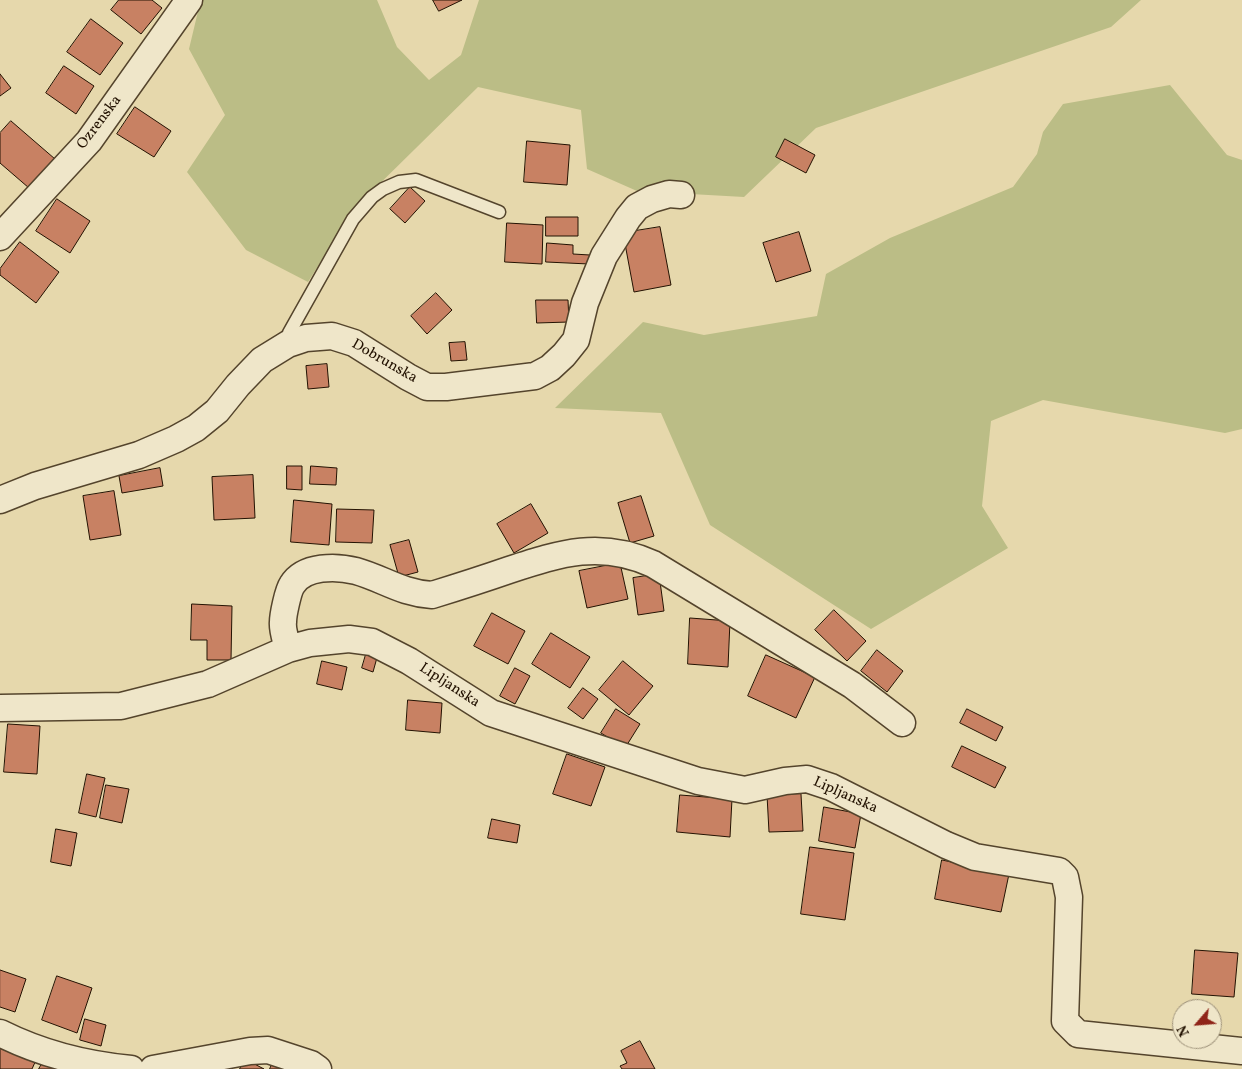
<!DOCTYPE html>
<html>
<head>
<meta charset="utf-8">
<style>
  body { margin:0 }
  #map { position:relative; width:1242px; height:1069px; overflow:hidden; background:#e6d8ac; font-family:Vollkorn,serif }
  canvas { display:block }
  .north { position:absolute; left:1172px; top:999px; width:50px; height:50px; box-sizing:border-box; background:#efe6c9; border:1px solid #9d9179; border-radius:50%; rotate:243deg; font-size:14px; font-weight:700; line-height:20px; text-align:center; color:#231202 }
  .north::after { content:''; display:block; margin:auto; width:18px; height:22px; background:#8f2418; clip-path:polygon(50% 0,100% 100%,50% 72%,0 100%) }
</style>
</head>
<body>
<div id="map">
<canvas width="1242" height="1069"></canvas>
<div class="north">N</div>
</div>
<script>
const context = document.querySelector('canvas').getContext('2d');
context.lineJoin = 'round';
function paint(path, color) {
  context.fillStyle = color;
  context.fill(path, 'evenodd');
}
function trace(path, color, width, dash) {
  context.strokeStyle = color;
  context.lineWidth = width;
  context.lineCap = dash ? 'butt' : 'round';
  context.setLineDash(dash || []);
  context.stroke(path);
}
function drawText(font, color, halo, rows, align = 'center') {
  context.font = font + ' Vollkorn,serif';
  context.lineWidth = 4;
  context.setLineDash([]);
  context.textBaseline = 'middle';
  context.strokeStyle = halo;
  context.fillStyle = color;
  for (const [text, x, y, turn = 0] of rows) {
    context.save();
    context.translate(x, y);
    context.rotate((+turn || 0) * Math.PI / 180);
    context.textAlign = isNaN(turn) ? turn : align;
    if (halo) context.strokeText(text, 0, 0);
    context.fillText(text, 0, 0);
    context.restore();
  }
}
paint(new Path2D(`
  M203 0H377L397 47 429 80 461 55 479 0H1141L1111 27 816 128 744 197 637 191 587 169 581 110 478 87 354 209 308 282 246 250 187 172 225 115 189 49 200 3Z
  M1170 85 1227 155 1242 160V429L1225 433 1043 400 991 421 982 506 1008 548 871 629 710 525 661 413 555 408 643 322 704 335 817 316 826 274 890 238 1013 187 1037 154 1043 132 1063 104Z`), '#bbbd86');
const building = new Path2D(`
  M119 0H152L162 8 141 34 111 10Z
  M433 0H462L439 11Z
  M91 19 123 43 100 75 67 52Z
  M64 66 94 86 76 114 46 93Z
  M0 74 11 88 0 96Z
  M135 107 171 131 154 157 117 134Z
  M11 121 55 159 29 188 0 163V133Z
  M785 139 815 155 806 173 776 157Z
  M527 141 570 145 567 185 524 182Z
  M410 187 425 201 405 223 390 209Z
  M57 199 90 221 70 253 36 231Z
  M546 217H578V236H546Z
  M507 223 543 225 542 264 505 262Z
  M660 227 671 285 634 292 623 233Z
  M799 232 811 271 776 282 763 243Z
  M20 242 59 272 36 303 0 275V269Z
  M547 243 573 245V254L590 255 589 264 546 262Z
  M436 293 452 310 427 334 411 316Z
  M536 300H568L569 322 537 323Z
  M465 342 467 360 451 361 449 343Z
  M327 364 329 387 308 389 306 366Z
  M287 466H302V490L287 489Z
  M311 466 337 468 336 485 310 484Z
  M160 468 163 486 122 493 119 476Z
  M253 475 255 518 214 520 212 477Z
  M114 491 121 535 90 540 83 496Z
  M641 496 654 536 630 543 618 503Z
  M294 500 332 504 329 545 291 542Z
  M531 504 548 533 514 553 497 524Z
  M337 509 374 510 372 543 336 542Z
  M409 540 418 572 399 577 390 545Z
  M620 563 628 599 587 608 579 571Z
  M659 574 664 611 638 615 633 578Z
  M192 604 232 606 231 660H207V640H191Z
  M834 610 866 641 847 661 815 630Z
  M492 613 525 631 508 664 474 646Z
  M690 618 730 621 728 667 688 664Z
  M551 633 590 657 570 688 532 664Z
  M877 650 903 671 887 692 861 671Z
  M367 651 378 654 373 672 362 668Z
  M766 655 815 677 796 718 748 696Z
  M322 661 347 667 342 690 317 684Z
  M623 661 653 686 629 715 599 690Z
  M515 668 530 676 515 704 500 696Z
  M583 688 598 699 583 719 568 708Z
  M408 700 442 703 440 733 406 730Z
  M616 709 640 724 625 748 601 733Z
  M967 709 1003 727 996 741 960 723Z
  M8 724 40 726 37 774 4 772Z
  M962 746 1006 767 995 788 952 767Z
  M567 754 605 767 591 806 553 794Z
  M87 774 105 778 96 817 79 813Z
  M106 785 129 789 122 823 100 818Z
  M801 794 803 831 769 832 767 795Z
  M680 795 732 799 730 837 677 832Z
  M824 807 861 814 855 848 819 841Z
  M492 819 520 825 517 843 488 838Z
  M56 829 77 833 71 866 51 862Z
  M810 847 854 853 845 920 801 914Z
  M942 860 1009 874 1001 912 935 899Z
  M1195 950 1238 953 1234 997 1192 994Z
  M0 970 26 979 15 1012 0 1007Z
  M57 976 92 988 77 1033 42 1020Z
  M85 1019 106 1025 101 1046 80 1040Z
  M640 1041 655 1069H622L620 1066 627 1063 621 1051Z
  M2 1046 36 1060 32 1069H0V1050Z
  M275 1057 297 1069H270Z
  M245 1059 264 1069H240Z
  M43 1062 59 1069H39Z`);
paint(building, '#c88163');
trace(building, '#231202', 1);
const service = new Path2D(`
  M288 344 289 333 353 219 372 197 383 189 399 182 416 180 499 212`);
const minor = new Path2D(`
  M0 237 89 141 189 0
  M0 500 35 486 139 455 176 439 196 428 217 411 238 385 262 360 288 344 306 338 332 336 354 343 408 377 427 387H446L535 376 550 368 564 355 576 340 585 303 604 256 628 218 637 207 652 199 669 194 681 195
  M288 649C286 640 282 630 283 622 283 615 288 591 292 585 304 565 337 566 356 571 384 579 401 593 432 595 458 587 483 579 509 570 561 553 601 540 653 564L852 685 902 723
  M0 708 121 706 208 684 288 649 310 643 349 639 372 642 409 661 491 713 698 781 745 790 785 781 807 779 831 787 946 845 975 857 1059 871 1065 877 1069 897 1065 1021 1078 1034 1242 1051
  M0 1033C40 1053 87 1065 131 1069
  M153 1069 250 1051 268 1050 311 1064 318 1069`);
trace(service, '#54442c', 15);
trace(minor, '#54442c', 29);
trace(service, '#efe6c9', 12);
trace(minor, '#efe6c9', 26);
drawText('15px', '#231202', '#efe6c9', [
  ["Ozrenska",100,123,-53],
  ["Dobrunska",384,362,30],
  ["Lipljanska",449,686,33],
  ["Lipljanska",845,796,24]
]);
</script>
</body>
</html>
